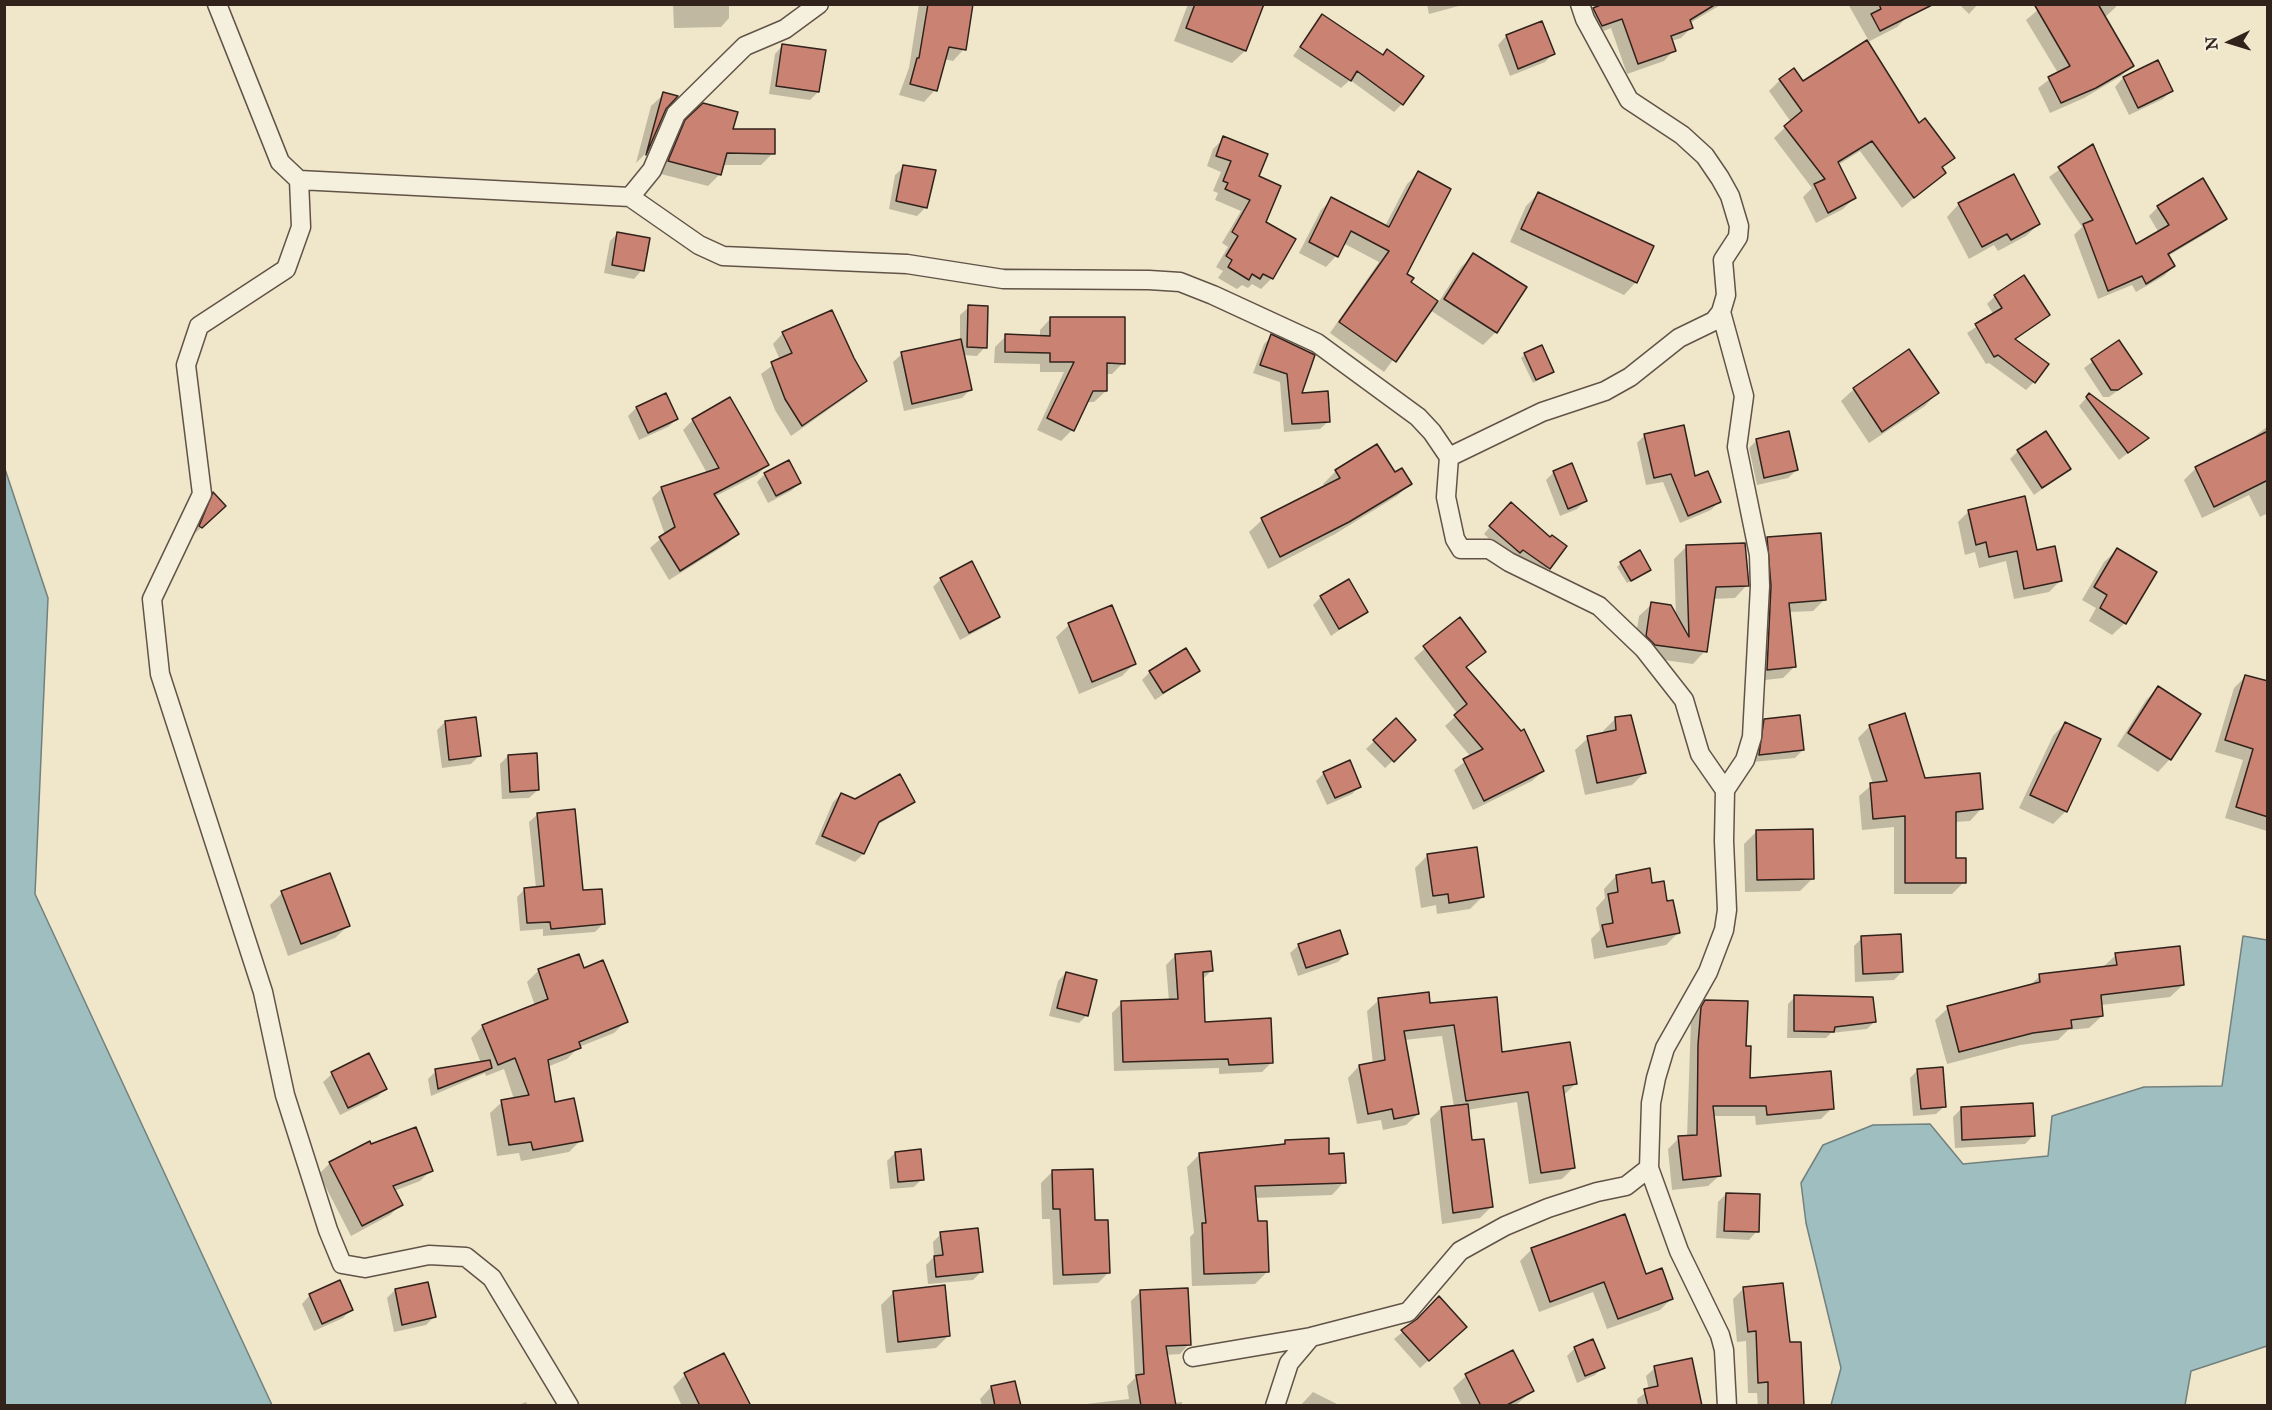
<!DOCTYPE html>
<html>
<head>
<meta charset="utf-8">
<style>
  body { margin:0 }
  #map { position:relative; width:2272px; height:1410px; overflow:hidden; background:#f0e7ca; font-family:"IM FELL Great Primer",serif }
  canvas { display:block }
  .frame { position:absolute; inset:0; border:6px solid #31221b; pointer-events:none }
  .north { position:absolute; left:2200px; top:12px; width:60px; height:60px; -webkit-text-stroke:4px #f5efdd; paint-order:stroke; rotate:266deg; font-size:16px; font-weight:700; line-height:24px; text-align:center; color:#31221b }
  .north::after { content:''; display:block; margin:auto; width:21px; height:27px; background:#31221b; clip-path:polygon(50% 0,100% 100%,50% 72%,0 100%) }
</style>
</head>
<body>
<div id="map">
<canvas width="2272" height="1410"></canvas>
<div class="frame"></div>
<div class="north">N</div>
</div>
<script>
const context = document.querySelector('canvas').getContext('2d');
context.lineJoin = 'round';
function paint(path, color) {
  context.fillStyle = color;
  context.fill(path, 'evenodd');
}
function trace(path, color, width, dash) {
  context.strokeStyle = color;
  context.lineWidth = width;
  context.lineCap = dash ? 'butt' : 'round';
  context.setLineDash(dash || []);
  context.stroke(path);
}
const water = new Path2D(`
  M5 469 48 598 35 894 272 1405H5Z
  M2243 936 2267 940V1346L2191 1371 2185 1405H1831L1841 1368 1806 1223 1801 1183 1823 1145 1873 1125 1930 1124 1963 1164 2048 1156 2052 1116 2144 1087 2222 1086Z`);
paint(water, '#9ebec0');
trace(water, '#72807e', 1.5);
paint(new Path2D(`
  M673 4H729V18L721 27 674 28Z
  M919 4H972L964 49 953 61 944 59 935 90 924 102 899 95 909 68Z
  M1188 4H1262L1245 51 1232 63 1174 41Z
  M1427 4H1466L1429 14Z
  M1608 4H1722L1690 23 1691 28 1681 38 1671 41 1674 50 1664 61 1627 74 1611 28 1591 36 1583 20 1594 9Z
  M1848 4H1903L1908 16 1897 27 1866 43 1919 125 1953 157 1941 169 1944 173 1902 208 1860 151 1838 165 1854 198 1843 209 1816 223 1803 197 1812 188 1774 138 1791 122 1769 91 1780 80 1802 83 1869 41Z
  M1959 4H1978L1969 14Z
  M2045 4H2115L2116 7 2104 18 2132 65 2121 76 2084 98 2050 113 2038 88 2058 73 2026 20Z
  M1322 16 1402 104 1394 112 1350 80 1341 88 1293 56Z
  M1541 23 1553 54 1545 62 1510 76 1498 45 1506 36Z
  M783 45 818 92 810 100 769 94 775 54Z
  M2157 62 2171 91 2163 99 2129 115 2115 87 2123 78Z
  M664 94 665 108 645 154 636 163 651 106Z
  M704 104 731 130 773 153 761 165H722L720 174 708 186 657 173 674 134Z
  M1224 138 1257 177 1264 222 1294 240 1271 279 1261 289 1252 284 1248 288 1242 285 1237 289 1218 278 1223 271 1216 267 1228 247 1222 243 1241 211 1215 200 1218 193 1213 191 1221 172 1207 166 1213 149Z
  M2092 146 2135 247 2159 233 2149 216 2158 207 2225 218 2215 228 2168 256 2174 266 2164 276 2136 292 2132 285 2098 299 2074 235 2082 227 2049 177Z
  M904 167 926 207 917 216 889 209 895 175Z
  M1418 173 1405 274 1409 283 1438 303 1461 267 1474 255 1525 288 1496 332 1483 345 1430 310 1384 372 1330 333 1379 262 1343 243 1336 256 1326 267 1299 253 1321 210 1332 199 1385 226 1407 184Z
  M1538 194 1636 282 1624 295 1510 242 1526 206Z
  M1959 204 2039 224 2026 236 1998 251 1994 245 1969 259 1947 217Z
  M618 233 642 270 634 279 604 273 610 241Z
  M1995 296 2048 315 2015 340 2034 382 2026 390 1989 363 1986 364 1967 333 1994 315 1987 304Z
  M969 307 985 347 977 356 963 355 970 390 962 398 904 411 893 362 902 354 960 341V315Z
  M1051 318 1123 363 1112 374H1106V391L1094 402H1086L1072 430 1061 441 1037 430 1064 372H1040V364L994 363 995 347 1006 336 1040 337V330Z
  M783 333 852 359 865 380 855 391 791 436 775 410 761 374 780 360 773 344Z
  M1272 336 1299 395 1329 421 1320 429 1284 432 1280 382 1253 373 1264 344Z
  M2119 342 2140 374 2109 397H2103L2084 368Z
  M1525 354 1552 372 1533 383 1521 358Z
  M1854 389 1937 393 1925 406 1869 443 1841 401Z
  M665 395 677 419 668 427 639 440 628 416 636 408Z
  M2089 395 2147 438 2119 460 2079 406Z
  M693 420 767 465 757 475 714 497 737 534 727 544 669 580 650 548 665 535 652 498 662 488 707 473 683 430Z
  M2268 426V513L2260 517 2249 495 2202 518 2184 480 2196 468 2246 443Z
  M1645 435 1719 502 1711 510 1680 523 1663 482 1646 485 1637 443Z
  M1757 440 1797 470 1788 478 1757 485 1749 448Z
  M1377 446 1394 474 1410 484 1397 496 1335 534 1268 569 1249 532 1262 520 1325 487 1323 484 1336 471Z
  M2018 451 2069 469 2034 495 2010 459Z
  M1554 472 1585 501 1577 509 1560 516 1546 480Z
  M765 474 800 483 791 491 768 503 757 482Z
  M213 494 216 514 193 535 205 502Z
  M1504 510 1565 546 1542 575 1512 559 1484 534Z
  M1969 511 2036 552 2060 581 2049 592 2014 599 2006 561 1979 568 1975 552 1965 555 1958 522Z
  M1767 538 1824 600 1813 611 1789 612 1795 666 1783 678 1756 681V550Z
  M1687 546 1747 585 1735 598 1713 599 1705 651 1693 664 1642 657 1634 649 1639 616 1652 604 1676 617 1674 559Z
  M2117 550 2125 623 2112 635 2089 621 2096 608 2082 600 2104 562Z
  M1621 563 1646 573 1627 583 1617 567Z
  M941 579 998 616 990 624 960 640 933 587Z
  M1321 597 1366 611 1331 636 1313 605Z
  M1459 619 1484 651 1465 668 1543 771 1532 781 1473 810 1454 770 1471 757 1445 726 1458 714 1414 658Z
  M1069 625 1134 664 1122 676 1079 694 1056 637Z
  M1198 671 1155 700 1142 680 1150 672Z
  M2246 676 2268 683 2267 831 2225 818 2243 760 2215 752 2234 688Z
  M2158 688 2170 759 2158 772 2117 746 2146 700Z
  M1616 718 1644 773 1632 785 1585 795 1575 750 1588 738 1604 734 1603 731Z
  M1396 720 1414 740 1385 768 1366 749Z
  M1765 721 1803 750 1795 758 1752 762 1757 729Z
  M445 722 479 756 471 764 442 768 437 730Z
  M2065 723 2099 739 2065 812 2053 824 2019 808 2053 736Z
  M1870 726 1924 780 1981 809 1970 821 1955 822 1954 859 1964 882 1952 894H1894V827L1862 830 1859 796 1873 784 1858 738Z
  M508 756 538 790 529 798 502 799 500 764Z
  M1324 773 1360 786 1352 794 1327 805 1316 781Z
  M841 794 855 800 913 801 905 809 875 826 863 854 855 862 815 844 833 802Z
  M538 814 581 892 603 924 595 932 543 936V929L520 931 517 897 525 889 536 888 529 822Z
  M1757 831 1813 878 1800 891 1745 892 1744 844Z
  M1428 855 1482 897 1470 909 1437 914 1436 905 1421 908 1415 868Z
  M1616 876 1651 884 1666 903 1678 933 1666 945 1594 959 1591 939 1600 930 1596 908 1605 898 1604 889Z
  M282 893 348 926 335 938 288 956 270 905Z
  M1862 938 1902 972 1894 980 1855 982 1854 946Z
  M1299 945 1346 954 1338 962 1298 976 1290 953Z
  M1176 955 1211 971 1202 980 1203 1023 1272 1062 1262 1072 1219 1074V1068L1114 1071 1112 1013 1122 1003 1169 1001 1166 965Z
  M2116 955 2183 985 2170 997 2101 1005 2102 1016 2089 1028 2068 1030 2058 1040 2020 1045 1947 1064 1935 1020 1948 1008 2028 987 2040 976 2103 967Z
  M539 970H583L626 1021 614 1033 579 1047 567 1059 547 1067 554 1104 581 1140 569 1152 521 1161 519 1153 497 1156 490 1113 502 1102 514 1099 504 1069 486 1076 485 1073 431 1096 428 1079 436 1071 481 1063 471 1038 483 1026 535 1006 527 982Z
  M1066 973 1087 1015 1079 1023 1049 1016 1058 981Z
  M1795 997 1874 1022 1867 1029 1831 1033 1826 1038H1787L1788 1004Z
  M1379 1000 1429 1005 1501 1054 1575 1084 1564 1095 1574 1167 1562 1179 1529 1184 1517 1102 1467 1110 1471 1142 1491 1207 1480 1218 1442 1224 1430 1119 1441 1108 1454 1107 1442 1036 1404 1040 1418 1114 1406 1125 1383 1130 1381 1120 1357 1124 1348 1078 1359 1066 1373 1064 1367 1011Z
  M1706 1001 1745 1047 1749 1080 1832 1108 1821 1119 1756 1125 1755 1116H1713L1719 1176 1708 1186 1672 1190 1668 1149 1679 1138 1687 1137 1691 1019Z
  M369 1055 385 1089 377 1097 340 1115 323 1082 332 1074Z
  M1918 1070 1945 1106 1936 1114 1913 1116 1910 1078Z
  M1961 1109 2033 1136 2025 1144 1955 1148 1953 1117Z
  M1285 1141 1328 1155 1344 1182 1332 1195 1254 1198 1257 1223 1268 1271 1255 1284 1192 1286 1190 1237 1194 1233 1187 1167 1200 1154 1280 1146Z
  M371 1146 431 1170 420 1181 394 1191 401 1204 390 1215 351 1236 319 1174 330 1163Z
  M895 1153 922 1179 914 1187 890 1189 887 1161Z
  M1052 1172 1093 1222 1109 1272 1098 1283 1053 1285 1050 1219H1042L1041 1183Z
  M1726 1194 1757 1231 1749 1240 1716 1238 1718 1202Z
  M941 1234 981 1272 973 1280 928 1284 926 1265 934 1257 933 1242Z
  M1532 1249 1645 1276 1671 1299 1660 1310 1607 1329 1593 1292 1539 1312 1520 1261Z
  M1744 1288 1789 1344 1802 1406H1758L1757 1393H1748L1746 1341 1737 1342 1733 1299Z
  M395 1290 434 1317 426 1325 394 1332 387 1298Z
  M894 1292 949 1335 936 1348 886 1353 881 1305Z
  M1140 1292 1189 1344 1180 1354 1166 1355 1174 1403 1182 1402V1406H1069L1129 1399 1127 1386 1135 1378 1131 1301Z
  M310 1295 351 1310 343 1318 314 1331 302 1304Z
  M1416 1321 1457 1335 1420 1368 1394 1339Z
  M1575 1348 1603 1367 1595 1375 1577 1383 1567 1356Z
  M1655 1368 1701 1406H1638L1637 1399 1649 1390 1646 1376Z
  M685 1375 749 1406H682L673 1387Z
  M1466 1376 1532 1391 1515 1406H1462L1453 1388Z
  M991 1387 1019 1406H982L980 1399Z
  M1313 1392 1341 1406H1300Z
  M526 1402 528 1406H516Z`), '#0003');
const building = new Path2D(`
  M928 4H973L966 50 949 47 937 91 910 84 917 58H919Z
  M1195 4H1264L1246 51 1186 28Z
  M1603 4H1716L1690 20 1693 28 1671 36 1676 51 1638 64 1622 19 1602 26 1593 8Z
  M1879 4H1934L1880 31 1871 14 1881 9Z
  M2034 4H2098L2134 66 2096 88 2061 103 2048 77 2070 66Z
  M1322 14 1383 55 1387 49 1424 76 1403 105 1357 71 1351 81 1300 47Z
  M1542 21 1555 54 1518 69 1506 35Z
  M1867 40 1919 123 1925 118 1955 158 1942 167 1946 173 1914 198 1872 141 1838 162 1856 198 1828 213 1814 184 1825 179 1784 126 1802 111 1779 79 1794 68 1803 81Z
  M782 44 826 50 819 92 776 86Z
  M2158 60 2173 91 2138 108 2123 77Z
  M663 92 678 96 666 109 646 155Z
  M703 103 738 112 733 129H775V154L727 153 721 175 668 161 685 120Z
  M1223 136 1268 154 1259 176 1281 186 1266 222 1296 239 1273 279 1263 274 1260 279 1252 274 1249 280 1228 267 1232 260 1226 256 1238 236 1232 232 1250 200 1225 189 1228 183 1223 181 1231 161 1216 156Z
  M2093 144 2136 244 2169 225 2157 206 2203 178 2227 219 2168 254 2175 266 2146 284 2142 276 2108 291 2083 224 2093 220 2058 167Z
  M903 165 936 170 927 208 896 201Z
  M1418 171 1451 189 1407 274 1414 278 1411 282 1438 301 1396 362 1339 322 1389 251 1351 231 1338 257 1309 242 1331 197 1389 227Z
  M2014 174 2040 224 2011 240 2007 234 1982 247 1958 203Z
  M1538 192 1654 246 1637 283 1521 229Z
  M617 232 650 238 644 271 612 265Z
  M1473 253 1527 287 1497 333 1444 299Z
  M2024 275 2050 315 2015 339 2049 364 2035 383 1998 355 1994 357 1975 324 2002 308 1994 295Z
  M968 305 988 306 987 348 967 347Z
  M832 310 854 358 867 381 802 426 785 399 771 362 792 353 782 332Z
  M1050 317H1125V364L1107 363V391H1093L1074 431 1047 418 1074 362H1050V353L1005 352V334L1050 336Z
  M1271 334 1315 355 1302 393 1328 391 1330 422 1292 424 1287 374 1260 365Z
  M961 339 972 390 912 404 901 352Z
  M2119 340 2142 374 2118 390H2111L2091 359Z
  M1542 345 1554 372 1536 380 1524 353Z
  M1909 349 1939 393 1882 432 1853 388Z
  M666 393 678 419 648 433 636 407Z
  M2089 393 2149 438 2128 453 2086 397Z
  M730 397 769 465 714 494 739 534 680 571 659 537 675 527 661 487 719 468 692 419Z
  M1684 425 1695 476 1708 471 1721 502 1688 516 1671 474 1654 478 1644 434Z
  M1789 431 1798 470 1764 478 1756 439Z
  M2046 431 2071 469 2042 488 2017 450Z
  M2268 431V480L2214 507 2195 467Z
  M1377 444 1395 472 1402 468 1412 484 1349 522 1280 557 1261 518 1340 478 1335 470Z
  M789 460 801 483 776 496 764 473Z
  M1572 463 1587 501 1568 509 1553 471Z
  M213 492 226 506 202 528 199 526Z
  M2025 496 2037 550 2055 546 2062 581 2024 589 2017 551 1989 557 1986 542 1976 545 1968 510Z
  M1511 502 1550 537 1552 535 1567 546 1550 569 1523 550 1520 553 1489 526Z
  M1821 533 1826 600 1789 603 1796 667 1767 670 1771 586 1767 537Z
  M1745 543 1749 586 1716 587 1707 652 1655 645 1646 636 1651 602 1671 605 1689 637 1686 545Z
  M2117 548 2157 572 2126 624 2100 608 2107 595 2094 587Z
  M1640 550 1651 570 1631 581 1620 562Z
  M972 561 1000 617 969 633 940 578Z
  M1349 579 1368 612 1339 629 1320 596Z
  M1112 605 1136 664 1092 682 1068 623Z
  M1460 617 1486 652 1466 667 1521 731 1524 729 1544 771 1484 801 1463 759 1483 749 1454 715 1467 704 1423 646Z
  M1186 648 1200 671 1163 693 1149 671Z
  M2245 675 2268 681V817L2236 807 2253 749 2225 740Z
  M2158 686 2201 714 2171 760 2128 733Z
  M1905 713 1925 778 1980 773 1983 809 1956 812V858H1966V883H1905V816L1873 819 1870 783 1887 781 1869 725Z
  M1631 715 1646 773 1597 783 1587 736 1616 730 1615 717Z
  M1800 715 1804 750 1759 755 1764 719Z
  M476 717 481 756 449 760 445 721Z
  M1396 718 1416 740 1394 762 1373 740Z
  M2065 722 2101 739 2067 812 2030 795Z
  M537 753 539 790 510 792 508 755Z
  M1350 760 1361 787 1335 798 1323 772Z
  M900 774 915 802 879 822 864 854 822 836 841 793 855 799Z
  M575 809 583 890 602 889 605 924 551 929 550 922 527 923 524 888 544 886 537 813Z
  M1813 829 1814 879 1757 880 1756 830Z
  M1477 847 1484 897 1449 903 1448 894 1433 896 1427 854Z
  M1650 868 1652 883 1664 881 1667 901 1673 900 1680 933 1607 947 1602 925 1613 923 1608 894 1618 892 1616 875Z
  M330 873 350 926 301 944 281 891Z
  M1340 930 1348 954 1306 968 1298 944Z
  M1901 934 1903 972 1863 974 1861 936Z
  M2180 946 2184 985 2101 995 2103 1016 2071 1020 2072 1028 2033 1033 1959 1052 1947 1006 2040 982 2039 974 2117 965 2115 953Z
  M1211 951 1213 971 1203 972 1205 1022 1271 1018 1273 1063 1229 1065 1228 1059 1123 1062 1121 1001 1178 999 1175 954Z
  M579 954 584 968 603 960 628 1022 579 1042 581 1048 548 1060 555 1102 574 1098 583 1141 533 1150 531 1142 509 1145 501 1100 529 1095 515 1058 498 1065 482 1025 548 999 538 969Z
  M1066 972 1097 980 1088 1016 1057 1008Z
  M1429 992 1430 1003 1497 997 1502 1052 1570 1042 1577 1084 1563 1086 1575 1168 1541 1173 1528 1092 1466 1101 1454 1025 1404 1031 1419 1114 1394 1119 1392 1109 1368 1114 1359 1065 1385 1060 1378 998Z
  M1794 995 1873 997 1876 1022 1835 1027 1834 1032 1794 1031Z
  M1705 1000 1748 1001 1746 1046H1751L1750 1078 1831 1071 1834 1109 1767 1115 1766 1106H1713L1721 1176 1683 1180 1678 1136 1697 1135 1698 1045 1701 1007Z
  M369 1053 387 1089 348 1108 331 1072Z
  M490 1060 492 1068 438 1089 435 1069Z
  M1943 1067 1946 1107 1921 1109 1917 1069Z
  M2033 1103 2035 1136 1962 1140 1961 1107Z
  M1468 1104 1472 1140 1484 1139 1493 1207 1453 1213 1441 1107Z
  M416 1127 433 1171 393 1186 403 1205 362 1226 329 1162 370 1141 371 1144Z
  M1329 1138V1154L1344 1153 1346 1183 1255 1186 1258 1221H1267L1269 1272 1204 1274 1202 1223H1206L1199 1153 1285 1144V1140Z
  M921 1149 924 1180 898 1182 895 1152Z
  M1093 1169 1095 1220H1108L1110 1273 1063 1275 1060 1209H1053L1052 1170Z
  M1726 1193 1760 1194 1759 1232 1724 1231Z
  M1625 1214 1646 1274 1662 1268 1673 1299 1618 1319 1604 1282 1550 1302 1531 1248Z
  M978 1228 983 1272 936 1277 934 1256 943 1255 940 1232Z
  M340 1280 353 1310 322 1324 309 1294Z
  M428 1282 436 1317 402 1325 395 1289Z
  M1783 1283 1790 1342H1801L1804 1406H1768V1382L1758 1383 1756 1331 1748 1332 1743 1287Z
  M945 1285 950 1336 898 1342 893 1291Z
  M1188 1288 1191 1345 1166 1346 1176 1406H1141L1136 1375 1144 1374 1140 1290Z
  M1439 1296 1467 1327 1429 1361 1401 1330 1417 1319Z
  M1593 1339 1605 1368 1585 1376 1574 1347Z
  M1513 1350 1534 1391 1505 1406H1481L1465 1374Z
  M724 1353 751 1406H700L684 1373Z
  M1692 1358 1702 1406H1648L1644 1389 1658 1386 1654 1366Z
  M1015 1381 1021 1406H995L991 1386Z`);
paint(building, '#ca8373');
trace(building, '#31221b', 1.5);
const minor = new Path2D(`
  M217 4 280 162 299 180 630 197 699 245 723 256 907 264 1003 279 1149 280 1180 282 1213 295 1317 343 1418 417 1432 432 1449 457 1446 497 1455 539 1461 549H1489L1509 562 1599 606 1644 649 1684 700 1700 754 1725 790 1724 841 1727 910 1724 930 1708 972 1665 1048 1656 1078 1651 1103 1649 1168 1679 1251 1720 1335 1724 1350 1727 1406
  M299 180 301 227 286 269 199 326 186 365 202 494 152 599 160 674 263 992 285 1095 328 1230 342 1264 365 1268 429 1255 466 1257 492 1278 569 1406
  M630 197 652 170 676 114 745 46 785 29 819 4
  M1721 312 1744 396 1737 447 1759 555 1760 586 1752 737 1745 760 1725 790
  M1449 457 1542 412 1605 391 1630 377 1679 338 1714 321 1721 312 1726 295 1723 260 1738 237 1739 226 1730 196 1720 178 1705 156 1682 135 1629 100 1585 19 1580 4
  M1193 1357 1311 1337
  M1275 1406 1289 1363 1311 1337 1408 1312 1460 1251 1505 1226 1548 1208 1597 1192 1626 1186 1649 1168`);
trace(minor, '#615347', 21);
trace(minor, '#f5efdd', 18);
</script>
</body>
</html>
